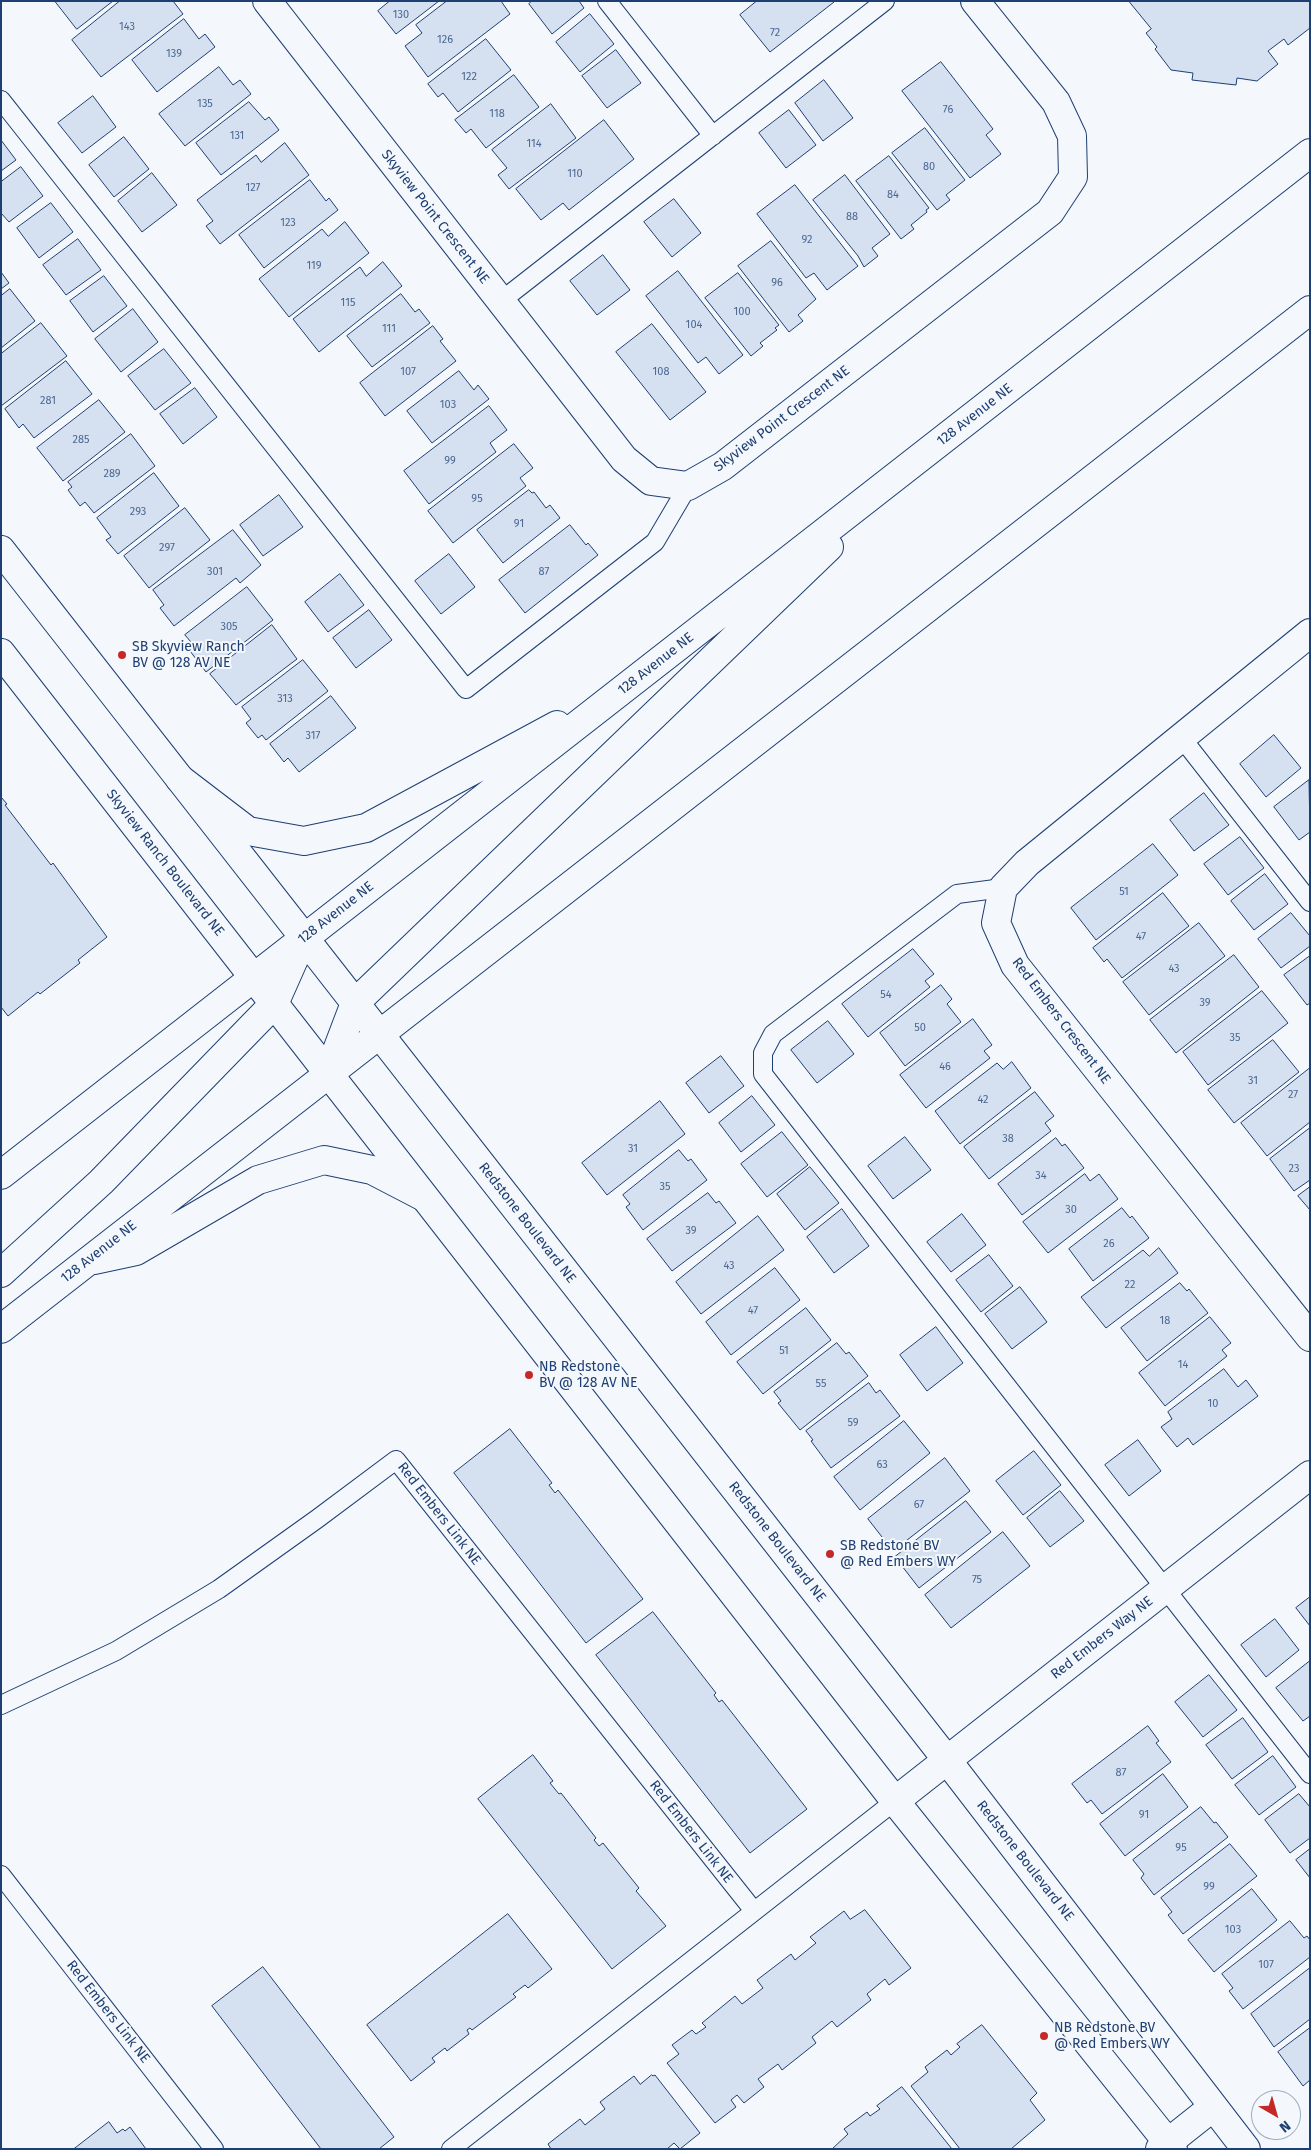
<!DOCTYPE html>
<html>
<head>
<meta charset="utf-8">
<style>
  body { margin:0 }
  #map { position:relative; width:1311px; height:2150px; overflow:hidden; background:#f4f7fb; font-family:"Fira Sans",sans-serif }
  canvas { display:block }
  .frame { position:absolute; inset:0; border:2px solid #1d3f73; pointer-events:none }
  .north { position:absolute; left:1251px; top:2090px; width:50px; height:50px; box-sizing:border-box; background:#f4f7fb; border:1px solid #9eadc5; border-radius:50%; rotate:142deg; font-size:14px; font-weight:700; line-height:20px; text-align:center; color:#1d3f73 }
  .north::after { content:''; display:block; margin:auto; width:18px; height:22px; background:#c62828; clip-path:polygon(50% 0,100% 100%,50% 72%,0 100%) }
</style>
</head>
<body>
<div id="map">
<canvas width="1311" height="2150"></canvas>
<div class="frame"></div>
<div class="north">N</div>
</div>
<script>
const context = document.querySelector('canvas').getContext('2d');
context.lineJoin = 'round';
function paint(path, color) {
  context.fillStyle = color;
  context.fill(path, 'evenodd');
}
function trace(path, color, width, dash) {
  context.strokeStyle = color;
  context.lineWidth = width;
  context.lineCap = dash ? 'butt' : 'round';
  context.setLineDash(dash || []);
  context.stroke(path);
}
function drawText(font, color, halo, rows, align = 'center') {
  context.font = font + ' "Fira Sans",sans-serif';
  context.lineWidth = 4;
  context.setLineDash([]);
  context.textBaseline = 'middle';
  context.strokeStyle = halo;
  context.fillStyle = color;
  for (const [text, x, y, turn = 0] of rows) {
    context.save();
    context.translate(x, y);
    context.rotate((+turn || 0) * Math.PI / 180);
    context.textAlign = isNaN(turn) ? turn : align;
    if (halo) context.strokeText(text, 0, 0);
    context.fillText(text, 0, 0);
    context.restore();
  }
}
const building = new Path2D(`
  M55 1H113L77 29Z
  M120 1H173L183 14 101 77 72 40Z
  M390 1H439L396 34 378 11Z
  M447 1H501L510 14 428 77 405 46 422 33 416 25Z
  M532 1H579L584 8 552 34 529 4Z
  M757 1H834V2L770 52 740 15Z
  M1129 1H1310V28L1288 45 1284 39 1268 51 1278 64 1257 81 1237 78 1236 85 1192 80 1193 73 1171 70 1155 49 1157 47 1146 33 1151 29Z
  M590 14 614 44 580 72 556 42Z
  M184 19 199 39 205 34 215 47 157 92 132 60Z
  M486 39 511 70 458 112 443 93 438 97 428 84Z
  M616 50 641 83 607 108 582 76Z
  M941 62 993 129 986 135 1001 154 970 178 902 91Z
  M219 67 233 85 240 80 251 94 185 146 159 114Z
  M514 75 539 107 486 148 471 129 466 133 455 120Z
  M824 80 853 118 823 141 795 103Z
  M93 96 116 127 82 153 58 123Z
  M249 102 265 120 269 117 279 130 221 175 196 143Z
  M551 104 576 138 509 189 498 175 507 168 492 150Z
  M789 110 816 145 786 168 759 133Z
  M604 120 634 159 569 210 563 203 541 220 516 189Z
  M925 128 965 180 946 195 950 200 937 210 892 153Z
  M124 137 149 169 114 197 89 165Z
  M1 140 16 160 1 171Z
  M285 143 309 175 220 244 206 226 213 221 197 200 256 155 261 162Z
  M889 156 929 208 926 210 927 212 911 225 914 229 901 239 856 181Z
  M21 167 43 196 9 222 1 213V182Z
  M152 173 177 205 142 232 118 201Z
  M845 175 890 234 872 248 878 256 864 267 858 256 813 200Z
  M310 180 326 201 329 198 338 210 264 268 239 235Z
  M795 185 858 266 827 290 814 273 806 278 757 214Z
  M674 199 701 233 672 257 644 222Z
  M51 203 73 232 39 258 17 228Z
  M345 222 369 253 289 317 259 279 322 229 328 236Z
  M78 239 101 270 66 295 43 265Z
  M771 241 816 299 798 315 803 321 789 332 738 266Z
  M603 255 630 290 597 315 570 281Z
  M383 262 402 286 319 352 293 319 360 267 366 276Z
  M678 271 743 355 719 374 706 357 698 363 646 296Z
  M1 272 9 283 1 289Z
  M738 273 779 325 775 328 777 330 760 343 763 346 751 356 705 298Z
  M104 276 127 306 93 332 70 301Z
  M10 289 35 321 1 348V296Z
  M401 294 415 312 419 309 430 323 372 367 347 336Z
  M133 309 158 342 121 372 95 339Z
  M41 323 67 356 1 406V354Z
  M652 324 706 392 670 420 616 352Z
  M433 326 443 339 440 341 456 361 385 416 360 383Z
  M164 349 191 383 155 410 128 376Z
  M66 361 92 394 34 438 23 424 19 428 5 409Z
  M459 371 474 390 478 385 489 399 432 443 407 411Z
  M195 388 217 417 183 444 160 414Z
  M99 400 125 432 63 481 37 448Z
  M489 406 507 430 490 443 496 452 429 504 404 471Z
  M131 434 155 466 94 513 85 502 80 506 68 490 72 487 68 482Z
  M514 444 533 468 520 478 526 486 453 543 428 511Z
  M154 473 179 506 118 554 106 540 111 537 97 518Z
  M529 490 532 493 534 492 546 508 550 505 560 518 503 563 477 530Z
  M279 495 303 527 263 556 240 525Z
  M185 508 210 540 149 588 124 556Z
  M570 525 586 545 588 543 598 555 525 613 499 580Z
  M233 530 261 565 240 583 236 578 174 626 160 608 164 605 153 590Z
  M449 554 475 587 441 614 415 581Z
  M340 574 364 605 328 632 305 602Z
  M247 587 273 620 206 672 190 651 196 648 185 635Z
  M369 610 392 640 356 668 333 638Z
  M272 625 297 659 236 705 210 674Z
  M303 660 328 691 266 740 262 735 258 738 246 723 251 719 242 707Z
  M331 696 356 728 299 772 288 758 284 762 270 744Z
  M1274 735 1301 768 1266 797 1240 764Z
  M1309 780 1310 832 1299 840 1274 807Z
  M1204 793 1229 825 1194 851 1170 820Z
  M1 797 7 804 5 805 51 865 53 863 107 937 78 960 80 963 40 994 38 992 8 1016 1 1007Z
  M1240 837 1264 868 1228 895 1204 864Z
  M1153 844 1178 875 1096 940 1071 908Z
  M1265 874 1288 904 1254 930 1231 901Z
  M1163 893 1189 926 1122 978 1107 959 1104 962 1093 948Z
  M1291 913 1310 936V946L1281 968 1258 939Z
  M1199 923 1225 956 1149 1015 1123 982Z
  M913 949 934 974 925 981 930 987 868 1037 842 1004Z
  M1234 955 1259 987 1176 1053 1150 1020Z
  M1310 956V1003L1307 1005 1284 975Z
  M941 985 952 999 947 1004 961 1022 905 1066 880 1033Z
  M1262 991 1288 1023 1208 1085 1183 1052Z
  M973 1019 992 1045 984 1051 990 1058 926 1108 900 1075Z
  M828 1021 854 1054 817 1083 791 1050Z
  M1273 1040 1299 1072 1234 1123 1208 1090Z
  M721 1056 744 1086 709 1113 686 1083Z
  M1012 1062 1031 1088 960 1144 935 1111 997 1063 1003 1069Z
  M1310 1068V1122L1267 1156 1241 1123Z
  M1035 1092 1054 1116 1045 1123 1051 1131 989 1179 964 1147Z
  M752 1096 775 1125 741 1152 719 1123Z
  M660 1101 685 1134 607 1195 582 1163Z
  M1310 1128V1180L1294 1191 1270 1159Z
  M782 1132 808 1165 767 1197 741 1164Z
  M905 1137 931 1170 893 1199 868 1166Z
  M1056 1138 1062 1146 1065 1144 1084 1168 1022 1215 998 1184Z
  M679 1150 688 1161 691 1159 707 1180 643 1230 626 1207 630 1204 623 1195Z
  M810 1167 839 1203 805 1230 777 1194Z
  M1085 1174 1090 1181 1099 1174 1118 1199 1048 1253 1023 1222Z
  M1310 1187V1210L1298 1196Z
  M708 1193 716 1203 719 1201 736 1223 672 1271 647 1239Z
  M1122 1208 1130 1218 1132 1216 1149 1238 1093 1281 1069 1249Z
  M842 1209 869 1246 834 1273 807 1237Z
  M962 1214 986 1245 951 1272 927 1242Z
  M758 1216 784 1250 701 1314 676 1282Z
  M1159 1248 1178 1273 1106 1328 1081 1297 1143 1250 1149 1256Z
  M989 1255 1013 1286 981 1312 956 1280Z
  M775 1268 800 1300 731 1355 706 1322Z
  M1180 1283 1187 1291 1189 1289 1208 1313 1147 1361 1121 1328Z
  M1020 1287 1047 1322 1012 1349 985 1314Z
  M806 1308 831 1340 763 1394 737 1362Z
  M1210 1317 1231 1343 1222 1350 1227 1356 1165 1406 1139 1373Z
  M936 1327 963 1363 927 1391 900 1355Z
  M837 1343 846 1354 849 1352 868 1376 800 1430 778 1403 781 1401 774 1392Z
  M1224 1369 1238 1387 1246 1380 1258 1396 1193 1445 1188 1438 1177 1447 1161 1427 1172 1419 1168 1412Z
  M869 1383 876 1393 880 1390 900 1416 831 1468 811 1441 813 1440 806 1431Z
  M904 1421 930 1453 860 1510 834 1477Z
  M510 1429 552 1483 549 1485 555 1493 558 1490 643 1599 586 1643 454 1473Z
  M1138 1440 1161 1471 1129 1496 1105 1465Z
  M1034 1451 1061 1485 1023 1515 996 1481Z
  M945 1458 970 1491 893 1551 868 1519Z
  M1060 1491 1084 1521 1050 1547 1027 1518Z
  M966 1501 991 1532 919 1588 895 1557Z
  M1003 1532 1030 1566 951 1628 925 1595Z
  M1310 1597V1626L1296 1608Z
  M653 1612 716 1693 714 1695 719 1702 722 1700 807 1809 750 1853 596 1655Z
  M1275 1619 1299 1650 1266 1677 1241 1645Z
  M1310 1661V1716L1303 1721 1276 1688Z
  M1209 1675 1237 1710 1203 1737 1175 1702Z
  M1243 1718 1268 1752 1232 1779 1206 1745Z
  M1148 1726 1159 1741 1156 1743 1171 1762 1102 1814 1091 1800 1087 1803 1072 1784Z
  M533 1755 553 1781 550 1783 559 1794 561 1793 596 1838 594 1840 599 1846 603 1843 639 1888 636 1891 666 1926 612 1969 478 1799Z
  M1273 1756 1296 1787 1259 1815 1235 1785Z
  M1163 1774 1188 1807 1125 1856 1100 1824Z
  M1299 1794 1310 1807V1838L1290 1853 1265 1820Z
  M1201 1807 1214 1823 1216 1822 1228 1837 1154 1895 1141 1878 1144 1874 1133 1860Z
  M1230 1844 1257 1876 1183 1934 1168 1915 1172 1912 1161 1898Z
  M1310 1849V1878L1296 1860Z
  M1252 1889 1277 1920 1214 1972 1188 1940Z
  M865 1910 911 1968 889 1985 885 1979 867 1994 871 2000 837 2027 832 2021 812 2037 816 2043 782 2070 778 2064 758 2079 764 2087 744 2103 737 2095 731 2100 736 2107 715 2123 667 2063 679 2054 672 2045 692 2030 696 2034 706 2027 702 2023 735 1996 742 2004 763 1988 757 1980 791 1954 795 1960 816 1943 810 1937 844 1911 850 1919Z
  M508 1914 552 1969 528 1988 525 1985 513 1994 516 1997 472 2030 470 2028 467 2030 469 2034 447 2051 445 2048 432 2058 435 2062 411 2081 367 2025Z
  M1290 1921 1304 1938 1307 1936 1310 1940V1957L1243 2009 1229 1991 1233 1988 1222 1974Z
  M263 1967 394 2137 379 2149H321L212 2006Z
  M1310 1968V2019L1274 2047 1251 2014Z
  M982 2025 1037 2093 1030 2100 1045 2120 1011 2149H960L911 2086 928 2072 925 2067 947 2050 951 2055 960 2047 957 2044Z
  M1310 2028V2080L1303 2086 1278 2052Z
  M652 2075 653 2076 655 2075 700 2133 680 2149 674 2143 667 2149H551L548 2144 580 2119 585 2125 605 2109 600 2102 634 2076 640 2084Z
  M902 2087 952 2149H832L848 2134 844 2129 867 2112 870 2116 880 2109 877 2106Z
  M109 2122 117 2133 123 2129 125 2131 130 2127 146 2149H74Z`);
paint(building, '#d5e0f0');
trace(building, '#1d3f73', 1);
const service = new Path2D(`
  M607 1 713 136
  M1 100 466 689 655 542 688 486
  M501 301 885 1
  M1181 737 1310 902
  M1003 888 957 894 773 1034 763 1053V1074L1310 1774
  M1 1705 116 1651 219 1589 317 1519 396 1460 754 1911
  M1 1875 214 2149
  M451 2149 895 1801`);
const minor = new Path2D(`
  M267 1 624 459 651 481 688 486 723 466 1050 212 1073 177 1072 136 1056 102 975 1
  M1310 633 1027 863 1003 888 996 923 1015 965 1310 1337
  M895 1801 1310 1475
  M1160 2149 1213 2107`);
const tertiary = new Path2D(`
  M1 550 947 1760 1246 2149
  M1 653 895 1801 1173 2149`);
const secondary = new Path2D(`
  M180 779 248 831 304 841 366 828 557 725
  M328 1074 355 1003 829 547
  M1 1175 1310 153
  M94 1260 136 1251 258 1180 324 1160 372 1170 422 1196
  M1 1273 101 1182 274 1004 302 941
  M1 1329 1310 310`);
trace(service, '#1d3f73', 20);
trace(minor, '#1d3f73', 30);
trace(tertiary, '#1d3f73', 30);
trace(secondary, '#1d3f73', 30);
trace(service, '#f4f7fb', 18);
trace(minor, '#f4f7fb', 28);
trace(tertiary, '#f4f7fb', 28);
trace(secondary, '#f4f7fb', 28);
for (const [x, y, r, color] of [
  [122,655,5,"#c62828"],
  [529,1375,5,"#c62828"],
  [830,1554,5,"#c62828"],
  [1044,2036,5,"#c62828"]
]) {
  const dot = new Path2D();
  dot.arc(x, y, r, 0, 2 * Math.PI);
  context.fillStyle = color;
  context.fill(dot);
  trace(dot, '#f4f7fb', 2);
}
drawText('11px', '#4b6792', null, [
  ["130",401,15],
  ["143",127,27],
  ["72",775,33],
  ["126",445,40],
  ["139",174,54],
  ["122",469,77],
  ["135",205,104],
  ["76",948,110],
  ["118",497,114],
  ["131",237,136],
  ["114",534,144],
  ["80",929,167],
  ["110",575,174],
  ["127",253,188],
  ["84",893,195],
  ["88",852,217],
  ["123",288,223],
  ["92",807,240],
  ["119",314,266],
  ["96",777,283],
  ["115",348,303],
  ["100",742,312],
  ["104",694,325],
  ["111",389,329],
  ["107",408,372],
  ["108",661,372],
  ["281",48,401],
  ["103",448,405],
  ["285",81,440],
  ["99",450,461],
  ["289",112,474],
  ["95",477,499],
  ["293",138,512],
  ["91",519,524],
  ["297",167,548],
  ["301",215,572],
  ["87",544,572],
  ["305",229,627],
  ["313",285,699],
  ["317",313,736],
  ["51",1124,892],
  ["47",1141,937],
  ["43",1174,969],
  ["54",886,995],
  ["39",1205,1003],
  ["50",920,1028],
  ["35",1235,1038],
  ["46",945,1067],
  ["31",1253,1081],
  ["27",1293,1095],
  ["42",983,1100],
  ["38",1008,1139],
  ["31",633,1149],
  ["23",1294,1169],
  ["34",1041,1176],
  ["35",665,1187],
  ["30",1071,1210],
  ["39",691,1231],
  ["26",1109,1244],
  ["43",729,1266],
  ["22",1130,1285],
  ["47",753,1311],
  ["18",1165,1321],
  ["51",784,1351],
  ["14",1183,1365],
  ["55",821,1384],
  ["10",1213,1404],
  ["59",853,1423],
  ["63",882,1465],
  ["67",919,1505],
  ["75",977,1580],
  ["87",1121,1773],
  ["91",1144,1815],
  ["95",1181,1848],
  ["99",1209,1887],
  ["103",1233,1930],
  ["107",1266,1965]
]);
drawText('14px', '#1d3f73', '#f4f7fb', [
  ["Skyview Point Crescent NE",435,217,52],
  ["128 Avenue NE",975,415,-38],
  ["Skyview Point Crescent NE",782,419,-37],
  ["128 Avenue NE",656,664,-38],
  ["Skyview Ranch Boulevard NE",165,863,52],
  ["128 Avenue NE",336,913,-38],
  ["Red Embers Crescent NE",1061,1021,53],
  ["Redstone Boulevard NE",527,1223,52],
  ["128 Avenue NE",99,1252,-38],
  ["Red Embers Link NE",439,1514,52],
  ["Redstone Boulevard NE",777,1542,52],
  ["Red Embers Way NE",1102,1638,-38],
  ["Red Embers Link NE",691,1832,52],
  ["Redstone Boulevard NE",1025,1861,52],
  ["Red Embers Link NE",108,2012,52]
]);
drawText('14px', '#1d3f73', '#f4f7fb', [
  ["SB Skyview Ranch",132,647],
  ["BV @ 128 AV NE",132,663],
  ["NB Redstone",539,1367],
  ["BV @ 128 AV NE",539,1383],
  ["SB Redstone BV",840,1546],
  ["@ Red Embers WY",840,1562],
  ["NB Redstone BV",1054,2028],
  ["@ Red Embers WY",1054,2044]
], 'left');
</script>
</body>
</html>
